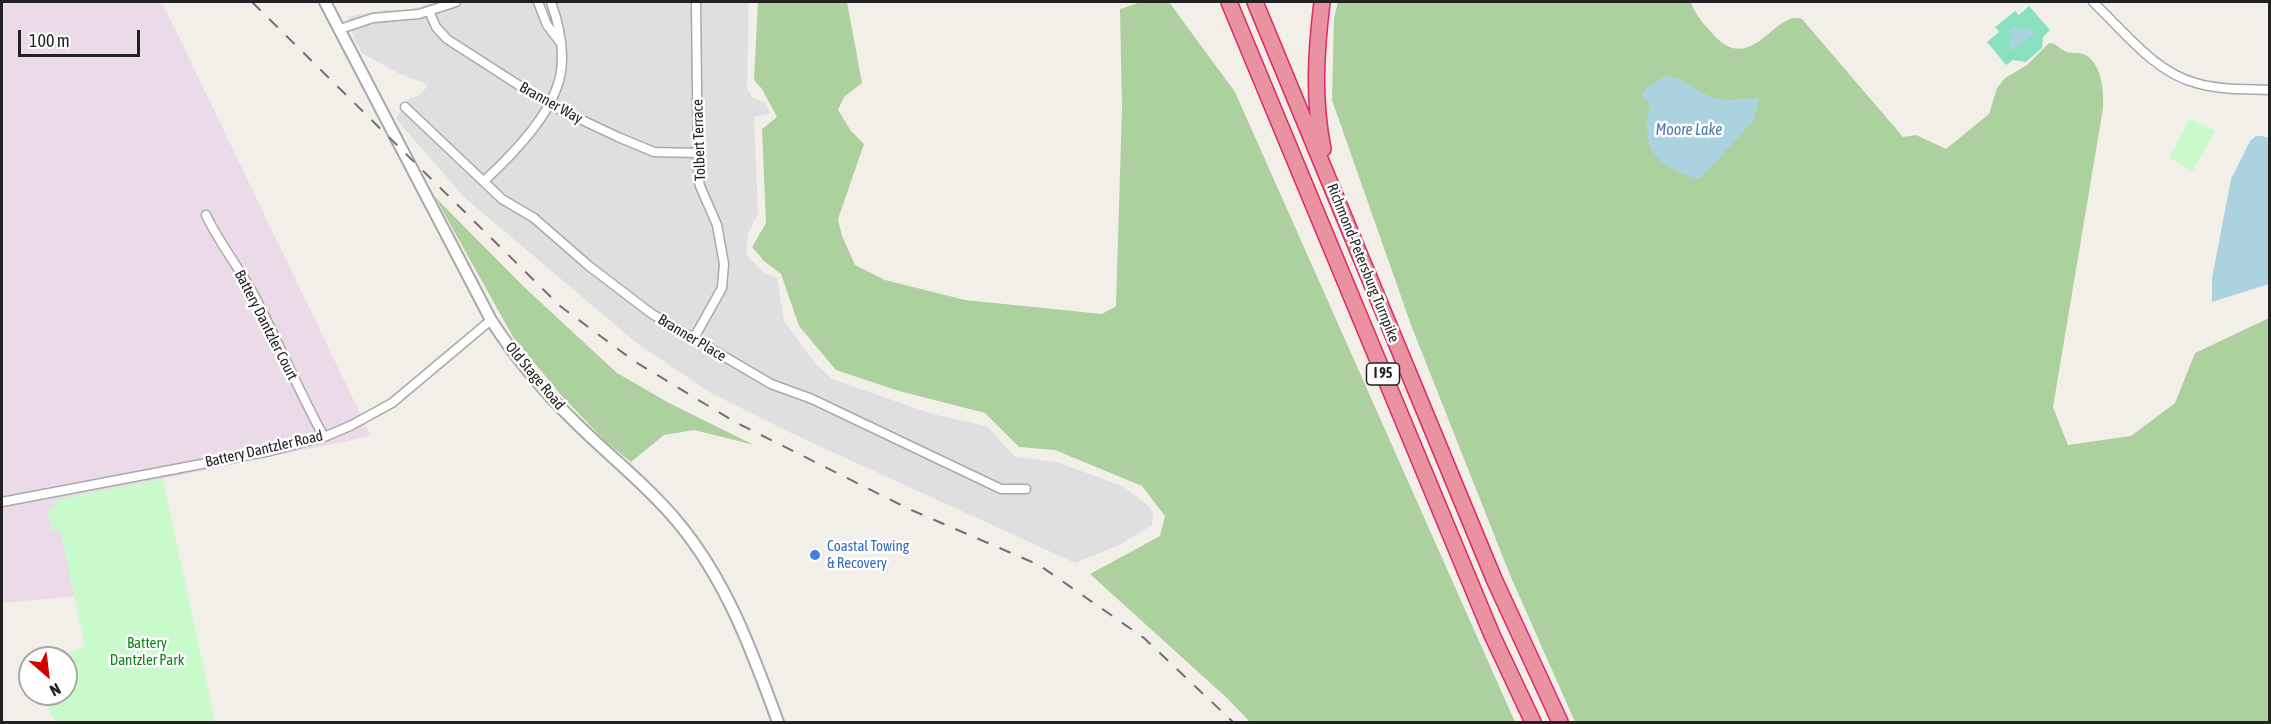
<!DOCTYPE html>
<html>
<head>
<meta charset="utf-8">
<style>
  body { margin:0 }
  #map { position:relative; width:2271px; height:724px; overflow:hidden; background:#f2efe9; font-family:"Asap Condensed",sans-serif }
  canvas { display:block }
  .frame { position:absolute; inset:0; border:3px solid #222; pointer-events:none }
  .north { position:absolute; left:18px; top:646px; width:60px; height:60px; box-sizing:border-box; background:#fff; border:2px solid #a7a7a7; border-radius:50%; rotate:152deg; font-size:16px; font-weight:700; line-height:24px; text-align:center; color:#222 }
  .north::after { content:''; display:block; margin:auto; width:21px; height:27px; background:#d40000; clip-path:polygon(50% 0,100% 100%,50% 72%,0 100%) }
  .scale { position:absolute; left:18px; top:30px; width:122px; height:27px; box-sizing:border-box; border:3px solid #222; border-top:0; padding-left:8px; font-size:18px; line-height:21px; white-space:nowrap; color:#222; -webkit-text-stroke:4px #fff; paint-order:stroke }
</style>
</head>
<body>
<div id="map">
<canvas width="2271" height="724"></canvas>
<div class="frame"></div>
<div class="north">N</div>
<div class="scale">100 m</div>
</div>
<script>
const context = document.querySelector('canvas').getContext('2d');
context.lineJoin = 'round';
function paint(path, color) {
  context.fillStyle = color;
  context.fill(path, 'evenodd');
}
function trace(path, color, width, dash) {
  context.strokeStyle = color;
  context.lineWidth = width;
  context.lineCap = dash ? 'butt' : 'round';
  context.setLineDash(dash || []);
  context.stroke(path);
}
function drawText(font, color, halo, rows, align = 'center') {
  context.font = font + ' "Asap Condensed",sans-serif';
  context.lineWidth = 5;
  context.setLineDash([]);
  context.textBaseline = 'middle';
  context.strokeStyle = halo;
  context.fillStyle = color;
  for (const [text, x, y, turn = 0] of rows) {
    context.save();
    context.translate(x, y);
    context.rotate((+turn || 0) * Math.PI / 180);
    context.textAlign = isNaN(turn) ? turn : align;
    if (halo) context.strokeText(text, 0, 0);
    context.fillText(text, 0, 0);
    context.restore();
  }
}
paint(new Path2D(`
  M435 2H749L747 89 753 98 765 103 770 114 754 117 758 213 748 234 746 254 763 272 777 278 784 321 815 363 832 379 932 414 987 426 1015 457 1057 462 1122 486 1149 506 1153 516 1152 525 1121 544 1075 563 789 432 711 393 638 344 465 198 396 119 406 101 419 95 427 87 424 83 400 74 362 53 355 41 348 17 385 10H408Z`), '#e0dfdf');
paint(new Path2D(`
  M2 2H162L371 436 66 499 86 595 2 603Z`), '#ebdbe8');
paint(new Path2D(`
  M758 2H847L862 83 844 97 838 110 851 131 864 144 838 219 842 236 855 265 885 280 965 300 1102 314 1116 306 1122 108 1120 9 1141 2H1169L1235 92 1515 722H1250L1228 699 1090 574 1160 536 1165 516 1142 486 1055 450 1019 447 985 413 899 391 836 370 799 326 781 274 764 261 752 247 766 223 762 129 777 117 762 89 754 80Z
  M1338 2H1691C1695 14 1702 22 1711 32 1751 80 1774 9 1802 19L1903 137 1916 135 1946 149 1989 114 1997 88 2005 78 2027 65 2049 43C2057 43 2058 48 2065 51 2070 54 2078 52 2083 54 2102 61 2104 92 2103 108L2053 407 2068 445 2131 436 2175 403 2195 353 2269 318V722H1575L1510 575 1411 325 1332 100 1334 18Z
  M435 197 522 285 617 373 669 403 754 445 694 430 664 435 631 462 606 442 561 395 513 337Z`), '#add19e');
paint(new Path2D(`
  M2190 118 2215 131 2193 171 2169 158Z
  M163 479 215 722H56L40 694H66V658H57L85 646 60 530 52 531 47 510 55 508 54 500Z`), '#c8facc');
paint(new Path2D(`
  M2029 6 2050 30 2043 37 2042 48 2026 62 2013 60 2006 65 1987 42 1999 32 1995 27 2015 11 2019 15Z`), '#88e0be');
paint(new Path2D(`
  M2015 25 2020 31 2030 28 2034 33 2013 51 2008 46 2013 37 2008 31Z
  M1665 76C1683 77 1695 91 1712 97 1729 104 1745 96 1758 99L1755 119 1700 179C1659 169 1638 149 1650 105L1642 97 1645 89Z
  M2262 136 2269 138V284L2212 302V278L2231 179 2250 141 2256 136Z`), '#aad3df');
const minor = new Path2D(`
  M538 2 547 25 560 42
  M2093 2C2123 30 2154 72 2196 83 2219 90 2246 89 2270 90
  M429 11 436 27 447 39 548 104 618 137 654 152 696 153
  M340 29 373 18 419 14 456 2
  M405 107 502 199 534 218 589 266 652 314 771 384 812 399 1001 489H1026
  M484 181C509 158 546 120 557 87 567 60 560 27 551 2
  M206 215C219 243 238 266 253 293 278 341 298 390 324 437
  M694 338 722 288 724 264 717 225 700 186 698 176 696 2
  M2 502 270 451 324 437 350 426 392 403 491 320`);
const tertiary = new Path2D(`
  M325 2 491 320C515 357 543 391 575 422 608 455 646 484 676 520 726 579 752 651 778 722`);
const motorway = new Path2D(`
  M1229 2 1492 635 1533 722
  M1255 2 1494 579 1560 722
  M1322 2C1316 52 1313 99 1323 149`);
trace(minor, '#a9a9a9', 11);
trace(tertiary, '#a9a9a9', 14);
trace(motorway, '#dc2a67', 18);
trace(minor, '#fff', 8);
trace(tertiary, '#fff', 10);
trace(motorway, '#e892a2', 15);
trace(new Path2D(`
  M252 2 560 306 634 361 735 422 909 509 1039 565 1144 638 1233 722`), '#707070', 2, [12, 12]);
for (const [x, y, r, color] of [
  [815,555,6,"#3f7fe0"]
]) {
  const dot = new Path2D();
  dot.arc(x, y, r, 0, 2 * Math.PI);
  context.fillStyle = color;
  context.fill(dot);
  trace(dot, '#fff', 2);
}
for (const [x, y, w] of [
  [1383,374,33]
]) {
  const box = new Path2D();
  box.roundRect(x - w / 2, y - 11, w, 22, 4.5);
  context.fillStyle = '#fff';
  context.fill(box);
  trace(box, '#222', 1.5);
}
drawText('bold 14px', '#222', null, [
  ["I 95",1383,374]
]);
drawText('15px', '#222', '#fff', [
  ["Branner Way",551,103,29],
  ["Tolbert Terrace",699,140,-92],
  ["Richmond-Petersburg Turnpike",1363,263,68],
  ["Battery Dantzler Court",266,325,63],
  ["Branner Place",692,338,31],
  ["Old Stage Road",535,376,50],
  ["Battery Dantzler Road",264,449,-13]
]);
drawText('15px', '#366cbe', '#fff', [
  ["Coastal Towing",827,546],
  ["& Recovery",827,563]
], 'left');
drawText('15px', '#0c8416', '#fff', [
  ["Battery",147,643],
  ["Dantzler Park",147,660]
]);
drawText('italic 16px', '#4a7aab', '#fff', [
  ["Moore Lake",1689,130]
]);
</script>
</body>
</html>
